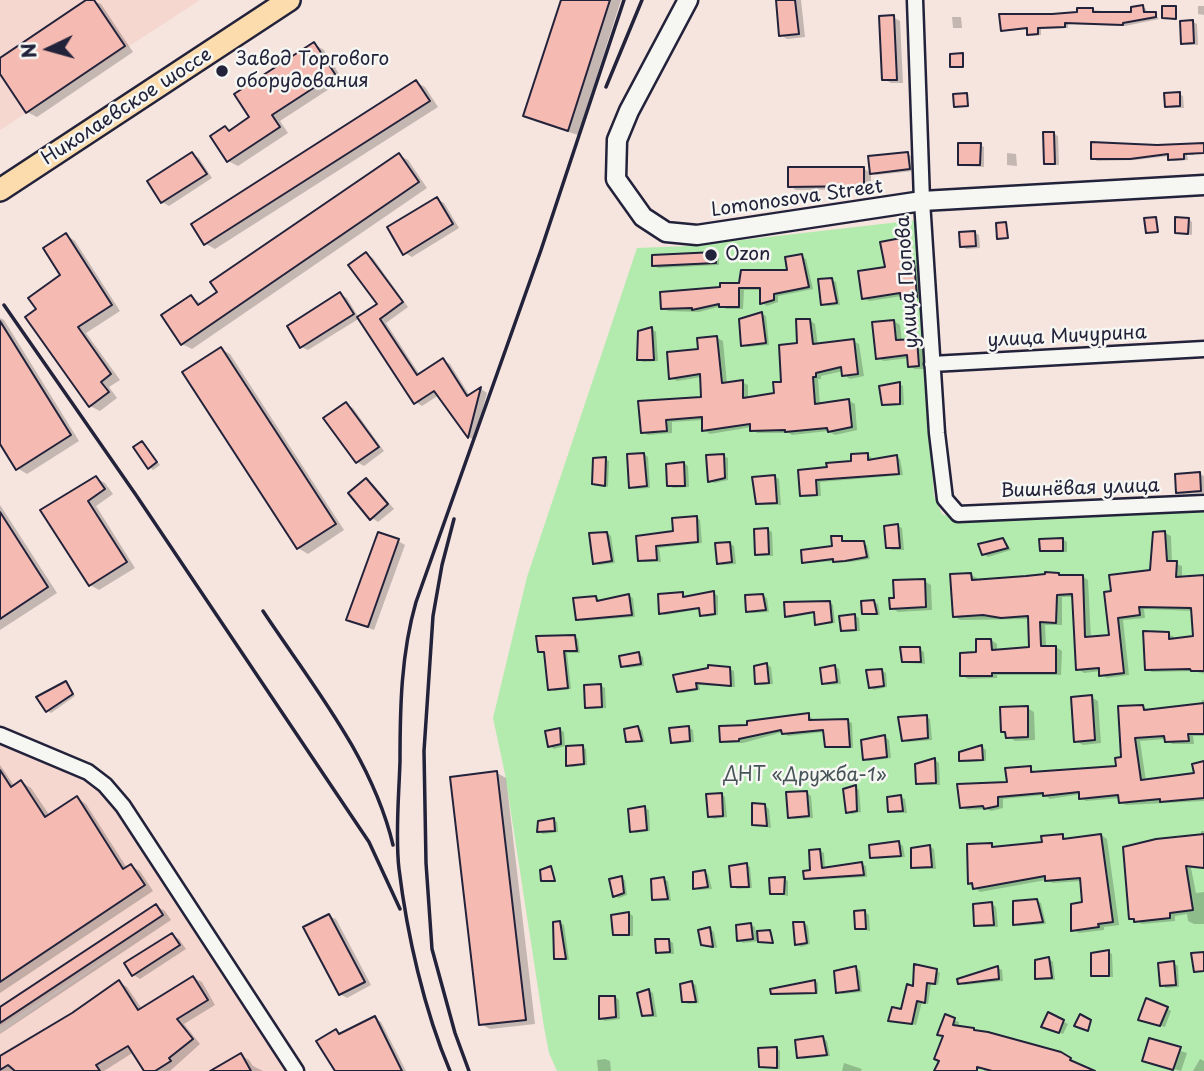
<!DOCTYPE html>
<html>
<head>
<meta charset="utf-8">
<style>
  body { margin:0 }
  #map { position:relative; width:1204px; height:1071px; overflow:hidden; background:#f6e4de; font-family:"Playpen Sans",sans-serif }
  canvas { display:block }
  .north { position:absolute; left:14px; top:14px; width:70px; height:70px; -webkit-text-stroke:5px #f6f6f2; paint-order:stroke; rotate:265deg; font-size:19px; font-weight:700; line-height:28px; text-align:center; color:#22223b }
  .north::after { content:''; display:block; margin:auto; width:24px; height:32px; background:#22223b; clip-path:polygon(50% 0,100% 100%,50% 72%,0 100%) }
</style>
</head>
<body>
<div id="map">
<canvas width="1204" height="1071"></canvas>
<div class="north">N</div>
</div>
<script>
const context = document.querySelector('canvas').getContext('2d');
context.lineJoin = 'round';
function paint(path, color) {
  context.fillStyle = color;
  context.fill(path, 'evenodd');
}
function trace(path, color, width, dash) {
  context.strokeStyle = color;
  context.lineWidth = width;
  context.lineCap = dash ? 'butt' : 'round';
  context.setLineDash(dash || []);
  context.stroke(path);
}
function drawText(font, color, halo, rows, align = 'center') {
  context.font = font + ' "Playpen Sans",sans-serif';
  context.lineWidth = 5;
  context.setLineDash([]);
  context.textBaseline = 'middle';
  context.strokeStyle = halo;
  context.fillStyle = color;
  for (const [text, x, y, turn = 0] of rows) {
    context.save();
    context.translate(x, y);
    context.rotate((+turn || 0) * Math.PI / 180);
    context.textAlign = isNaN(turn) ? turn : align;
    if (halo) context.strokeText(text, 0, 0);
    context.fillText(text, 0, 0);
    context.restore();
  }
}
paint(new Path2D(`
  M0 0H200L0 130Z
  M0 740 87 775 114 802 288 1071H0V1033L143 934 0 1027Z`), '#f6d7d0');
paint(new Path2D(`
  M917 220 933 482 934 496 942 514 965 522 1204 509V1071H557L549 1053 544 1027 505 774 493 718 527 577 637 248 689 246Z`), '#b3ebae');
paint(new Path2D(`
  M89 0 101 4 133 52 37 117 27 112 0 71V60Z
  M562 0H621L578 135 535 121 525 115Z
  M778 0H801L805 37 787 39 781 35Z
  M1198 6H1204V15L1198 14Z
  M1143 7 1146 9 1147 14H1155L1159 19 1125 26 1068 24V28L1041 29V35L1032 36 1029 34V29L1006 31 1002 30 1052 16 1092 10 1134 14Z
  M893 17 900 21 903 83H891L884 79Z
  M952 17H961L962 28H953Z
  M1193 22 1197 24 1198 45H1187L1183 43Z
  M314 44 324 50 343 80 280 121 288 133 238 166 228 161 225 128 231 132 252 118Z
  M416 82 425 87 438 107 215 249 206 244Z
  M1179 94 1183 96 1184 108H1171L1167 106Z
  M1054 134 1058 136 1059 165H1050L1046 163Z
  M980 145 984 147V167L964 166 960 164Z
  M1195 147 1194 155H1187L1188 160 1173 161 1169 156 1135 160 1097 161 1093 158Z
  M1007 153 1016 154 1017 166 1007 165Z
  M193 154 199 158 212 178 169 206 162 202Z
  M908 154 912 157 913 171 876 175 871 173Z
  M399 155 408 160 427 188 192 349 182 344 191 297 202 304Z
  M864 169 871 173V189L796 190 790 186Z
  M437 199 444 203 459 228 412 257 405 253Z
  M1188 219 1192 222V235L1177 232Z
  M975 233 979 235 980 248 966 249 962 246Z
  M66 235 75 241 120 311 86 333 120 380 109 387 117 398 100 411 90 406 38 309 62 275Z
  M901 240 906 243 910 264 919 266 922 299 908 301 902 296 869 301 864 298 887 268Z
  M715 253 719 256V265L658 268 654 265Z
  M366 254 373 258 408 307 386 323 420 375 443 360 450 364 470 396 481 389 487 393 474 440 469 437 439 395 422 406 416 402 360 318 308 350 301 347 340 294 347 298 359 318 380 304Z
  M801 256 806 259 813 289 778 296V302L767 306 762 303V290H744L743 309H726L722 306 699 312 668 311 663 308 789 271Z
  M832 280 836 282 840 305 827 306 822 304Z
  M762 314 766 316 769 345 747 347 743 345Z
  M0 318 4 320 79 441 27 474 17 468 0 441Z
  M809 320 815 324 818 346 853 341 859 344 864 376 850 379 844 375 843 371 821 376V379H818L820 405 849 401 855 404 857 430 835 435 828 431 792 435 789 433H757L752 427 710 434 704 430 703 420 672 422V433L648 435 642 432 702 399V377L677 381 671 378 717 338 723 341 727 384 742 382 748 385V399L776 395 783 384Z
  M894 321 900 325 902 342 917 341 923 344 924 369H915L909 366V358L884 361 878 358Z
  M652 329 656 332 658 361 643 362 639 359Z
  M221 349 230 354 344 530 308 554 298 548 184 373Z
  M899 384 903 386 904 405 887 406 883 404Z
  M346 404 353 408 384 451 364 466 357 462Z
  M142 443 160 465 153 470 149 467Z
  M644 454 648 457 650 488 635 489 631 486Z
  M867 455 871 457 872 461 896 457 900 459 903 475 820 482 821 496 806 497 802 495 800 471 853 463Z
  M723 456 728 458V480L714 483 710 481Z
  M605 459 609 461 608 487 594 483Z
  M684 463 688 466 689 487 673 488 669 485Z
  M1199 474 1204 476V493L1182 494 1178 492Z
  M775 477 779 479 781 505H761L757 503Z
  M96 478 105 483 113 494 96 506 135 568 99 590 90 585 43 510Z
  M366 480 373 484 394 509 378 522 372 518Z
  M0 505 57 593 0 630Z
  M696 517 700 520 702 543 659 548 661 562H644L640 560 638 537 675 533Z
  M898 526 902 528 904 550H892L888 547Z
  M768 530 772 532 773 556H761L757 554Z
  M607 533 611 536 615 563 599 565 595 563Z
  M1165 533 1171 536 1172 563 1182 566V578L1204 576V674L1194 671 1152 672 1146 669 1168 634 1174 637 1175 640 1194 638 1193 611 1144 609 1145 618 1123 620 1129 675 1107 678 1101 675V671L1084 673 1078 669 1073 597H1062V625H1045L1046 647H1056L1062 651 1061 675H997V678L968 679 962 675 991 640 997 644V651L1031 649 1030 619 960 620 954 616 971 575 977 578V581L1059 575 1082 576 1088 580 1091 639 1111 637 1113 592 1152 571Z
  M841 538 845 542 867 545 870 559 850 562 835 561 807 563 804 561 834 548Z
  M1063 539 1067 542V552H1045L1041 550Z
  M1003 540 1007 543 1011 550 988 557 984 554Z
  M398 541 405 545 374 630 355 623Z
  M730 544 734 546 736 564 722 565 718 563Z
  M924 581 931 585 932 610 898 612 892 608Z
  M714 593 718 596V615L706 617 702 615 701 609 665 615 661 613 682 594 687 598Z
  M629 596 633 598 635 617 582 621 578 619 596 598 600 602Z
  M762 596 767 598 769 612 752 613 748 611Z
  M874 602 878 604 880 615H868L864 613Z
  M830 603 833 605 835 623 820 625 817 624 816 613 789 618 786 616Z
  M855 616 859 618 860 631 846 632 842 630Z
  M574 637 578 639 580 653H567L571 689 554 691 550 689 546 653 540 650Z
  M919 649 924 652 925 664 908 663 904 661Z
  M639 654 643 657 644 666 627 668 623 666Z
  M767 665 771 667 773 684 761 685 757 683Z
  M835 667 839 669 841 684 827 685 823 683Z
  M729 669 734 671 735 687 699 685 700 690 682 693 678 691 675 676Z
  M882 671 886 673 887 687 874 690 870 687Z
  M66 683 75 696 51 713 48 711Z
  M601 686 605 688 606 708 591 709 587 707Z
  M1091 697 1098 701 1101 743 1083 745 1076 741Z
  M1202 700H1204V736H1193L1194 744H1172L1166 739 1140 741 1146 781 1196 775 1204 763V801L1126 805 1120 802V798L1086 801 1081 798V794L1050 799 1045 795 1003 799V808L991 811 987 809 967 810 961 807 1009 783 1030 768 1036 773 1118 768 1143 707 1148 710 1202 705Z
  M1027 708 1034 712 1035 740 1015 741 1002 731Z
  M808 715 812 718 813 722 847 721 852 723 853 748H831L826 746 825 732 788 736 783 732 743 743H726L721 741Z
  M926 717 930 719 932 740 908 742 904 740Z
  M638 728 642 730 645 742 632 743 628 741Z
  M689 728 693 730 694 742 676 744 672 742Z
  M560 730 564 732 565 746 554 749 550 746Z
  M885 737 889 740 891 758 868 761 864 759Z
  M582 747 586 749 587 765 572 767 568 765Z
  M982 747 986 750V761L965 762 961 760Z
  M935 760 939 763 940 785H921L917 783Z
  M0 765 15 787 22 782 31 788 50 816 77 798 86 804 127 868 131 866 140 871 153 891 0 993Z
  M497 773 506 778 535 1024 490 1029 481 1024Z
  M855 787 859 790 861 812 852 814 848 812Z
  M807 793 811 796 813 818 794 819 790 817Z
  M721 794 725 797 727 817 714 819 710 816Z
  M901 797 905 799 907 813H893L889 811Z
  M765 806 769 809 771 828 754 824Z
  M645 808 649 810 650 831 636 833 632 831Z
  M553 820 557 822 558 832 543 834 539 831Z
  M1201 831H1204V869L1191 868 1196 893 1204 892V924H1194L1188 921 1187 914 1175 916V921L1142 924 1131 918 1201 836Z
  M1101 835 1107 839 1119 925 1104 927V930L1079 933 1073 930 1084 904 1082 881 1053 883 1046 880 980 892 970 883 992 845 998 848 1044 844 1062 836 1069 840Z
  M899 843 903 846 905 857 876 859 872 857Z
  M930 847 934 849 936 869H917L913 867Z
  M820 851 824 853 825 869 861 864 866 866 867 877 810 880 806 878 812 871Z
  M746 865 750 867 752 888 737 889 733 886Z
  M704 872 708 874 712 889 699 890 695 888Z
  M621 878 625 880 627 895 619 898 615 896Z
  M663 879 668 881 671 901H658L654 899Z
  M784 879 788 881V896L772 893Z
  M1036 900 1041 903 1046 924 1018 926 1014 924Z
  M992 904 996 907 998 927H980L976 925Z
  M156 906 165 911 171 920 0 1034V1009Z
  M865 912 869 915 870 931 857 928Z
  M629 913 633 916V936H619L615 934 613 917Z
  M329 916 336 919 371 985 347 998 340 994Z
  M560 923 564 925 569 960 556 958Z
  M804 923 808 926 810 944 801 947 797 944Z
  M751 925 755 927 756 933 772 932 773 942 759 941 743 943 739 940Z
  M710 929 714 932 717 948 708 946Z
  M172 935 179 939 186 949 140 979 134 975Z
  M669 940 673 943 674 954H662L657 952Z
  M1108 952 1112 954 1113 977H1096L1092 975Z
  M1049 959 1053 962 1055 980H1041L1037 978Z
  M1173 963 1178 966 1179 987 1166 988 1162 985Z
  M856 968 860 971 862 992 842 994 838 992Z
  M998 968 1002 970 1003 981 964 985 960 983Z
  M936 971 940 973 938 985 931 984 928 1004 922 1002 916 1025 890 1020 902 1011 914 988Z
  M193 978 202 982 215 1005 184 1024 200 1044 170 1071H146L134 1052 104 1071H0V1058L99 997 119 982 127 987 142 1009Z
  M815 981 818 983V994L776 995 773 993Z
  M692 983 696 985 699 1003 688 1004 684 1001Z
  M649 991 653 993 657 1017H648L644 1015Z
  M615 997 619 1000 620 1019 605 1021 600 1018Z
  M1167 1008 1171 1011 1165 1027 1144 1021Z
  M1049 1014 1068 1024 1063 1034 1048 1028Z
  M946 1017 959 1022 958 1027 1060 1054 1075 1062 1074 1064 1094 1071H984L985 1068 961 1064 954 1071H936L941 1061Z
  M375 1018 381 1022 406 1071H337L336 1031 342 1034Z
  M823 1038 827 1041 830 1056 803 1059 799 1056Z
  M1150 1041 1187 1053 1181 1071 1144 1060Z
  M776 1048 780 1051V1069L761 1066Z
  M241 1055 249 1060 253 1066 263 1071H214Z
  M605 1059 610 1061 611 1071H598L597 1060Z
  M1200 1059 1204 1061V1071H1193Z
  M844 1063 862 1069 861 1071H842Z`), '#0003');
const building = new Path2D(`
  M86 0H94L125 46 26 113 0 74V58Z
  M561 0H610L568 131 523 116Z
  M776 0H795L799 34 779 36Z
  M1143 5 1144 12H1156V17L1123 23V25L1065 23V27L1038 28V34L1027 35V28L1001 31 999 14H1052L1077 12V8H1093V12H1131V7Z
  M1162 6H1176V19L1162 18Z
  M894 15 897 80H882L879 16Z
  M1193 20 1194 43 1181 44 1180 21Z
  M314 42 335 74 272 115 280 127 227 162 210 136 225 126 229 131 249 117 234 94Z
  M963 53V67H950V54Z
  M416 80 430 101 204 245 191 224Z
  M1180 92V106L1165 107 1164 93Z
  M967 93 968 106 954 107 953 94Z
  M1043 132H1054L1055 164H1044Z
  M1091 142 1157 145 1204 143V153L1184 154V159L1168 160V154L1130 159H1091Z
  M958 143H981L980 165H958Z
  M192 152 207 174 161 203 147 181Z
  M908 152 910 169 870 174 868 156Z
  M399 153 419 182 181 345 161 315 191 295 198 305 217 292 210 282Z
  M788 167H864V186L788 187Z
  M437 197 453 224 403 255 387 227Z
  M1156 217 1158 232 1146 233 1144 218Z
  M1175 217 1189 218 1188 234 1175 233Z
  M1006 222 1008 238 997 239 996 223Z
  M975 231 976 246 960 247 959 232Z
  M66 233 112 305 78 327 111 374 101 382 109 392 89 407 25 317 36 309 28 298 60 275 43 248Z
  M901 238 906 263 914 261 917 297 901 299 900 293 862 299 858 271 885 267 880 242Z
  M366 252 403 302 380 319 417 375 443 358 467 396 481 387 468 438 434 391 414 404 357 317 377 304 348 265Z
  M715 252 716 263 652 266V255Z
  M802 254 809 287 774 294V300L760 304V288H739V307H719V304L692 310V308L661 309 660 292 720 287V283H739L741 270H787L785 257Z
  M832 278 837 303 821 305 818 279Z
  M340 292 354 314 300 348 287 326Z
  M762 312 766 343 741 346 739 319Z
  M796 319H810L813 344 854 339 858 374 842 376 841 367 816 373V377H813L815 404 849 399 852 427 828 432 827 428 785 432V430L750 431V424L702 431V417L666 420 667 431 641 433 638 401 701 397 700 374 669 379 667 352 698 349 697 338 717 336 722 383 743 380V398L774 393 773 382H781L779 345 797 343Z
  M894 320 896 340 917 339 919 366 908 367 907 355 876 359 872 322Z
  M0 321 71 435 16 470 0 444Z
  M652 327 654 360H637L638 331Z
  M221 347 336 524 297 549 182 372Z
  M900 382V404L882 405 879 386Z
  M346 402 379 447 356 463 323 418Z
  M142 441 157 462 148 469 133 447Z
  M644 453 647 486 629 488 627 454Z
  M868 453V460L897 455 899 474 816 480 817 495 800 496 798 470 827 467 826 463 851 461V454Z
  M724 454 725 478 708 482 706 455Z
  M606 457 605 486 592 484 593 458Z
  M684 462 685 486H667L666 464Z
  M1200 472 1201 491 1176 493 1175 474Z
  M775 475 777 503 756 504 752 477Z
  M96 476 105 489 88 501 127 562 89 586 40 510Z
  M366 478 388 504 370 520 348 493Z
  M0 512 48 587 0 619Z
  M697 516 698 542 656 546 657 560 638 561 636 536 673 531 672 518Z
  M898 524 900 548H886L884 526Z
  M768 528 769 554 755 555 754 529Z
  M1165 531 1167 561H1177L1176 577 1204 575V671H1191L1190 669 1145 670 1143 631 1169 632V639L1193 636 1191 608 1139 607 1140 615 1118 618 1124 673 1099 676V668L1076 670 1072 594 1057 595 1056 623 1040 622 1041 646H1056V673H992V676H960V653L976 652V639H991L992 650 1029 647 1028 616 1001 618 983 615 953 617 950 574 971 573 972 580 1026 576 1045 574V572L1059 573V575H1083L1085 637 1109 635 1104 592 1111 591 1109 575 1150 570 1153 532Z
  M378 532 399 539 368 627 346 620Z
  M607 532 612 561 593 564 589 533Z
  M831 536H842V541H864L867 557 845 561 833 562V559L802 563 801 550 832 546Z
  M1003 538 1008 548 982 555 978 544Z
  M1063 538V551H1040L1039 539Z
  M730 542 732 562 717 564 715 543Z
  M925 579 926 607 890 609 889 598H894L893 580Z
  M714 591 715 614 700 616 699 608 659 614 658 594 683 592V597Z
  M629 594 632 615 576 620 573 598 596 596 597 601Z
  M763 594 766 610 746 612 745 595Z
  M874 600 877 614H862L861 601Z
  M830 601 832 622 815 625 814 612 785 617 784 602Z
  M855 614 856 630 841 631 839 616Z
  M575 635 577 651H564L568 688 548 690 544 652H538L536 636Z
  M900 647H920L921 662H902Z
  M639 652 641 664 621 667 619 656Z
  M767 663 769 683 755 684 754 666Z
  M708 665 730 667 731 686 696 683 697 689 677 692 673 675 708 668Z
  M835 665 837 682 822 684 820 668Z
  M882 669 884 686 869 688 866 670Z
  M66 681 73 694 46 712 36 697Z
  M601 684 602 707 585 708 584 685Z
  M1092 695 1095 740 1074 742 1071 697Z
  M1204 703V734H1188L1189 741 1165 742 1164 736 1135 738 1141 780 1194 773 1192 764 1204 761V798L1160 802V799L1119 803 1118 795 1079 799V792L1043 796V793L998 797V806L984 809 983 806 960 808 957 784 1007 782 1005 768 1031 766V772L1116 766 1115 758 1121 757 1118 706 1143 705 1144 710Z
  M1028 706V737L1006 738 1005 732H1001L1000 707Z
  M809 713V720L848 719 850 747H825L823 730 782 734 781 730 739 739V741L720 742 719 726 747 725V721Z
  M927 715 928 738 902 741 898 717Z
  M638 726 642 741 626 742 624 729Z
  M689 726 690 741 671 743 669 728Z
  M560 728 561 744 548 747 545 731Z
  M885 735 887 757 863 760 861 740Z
  M583 745 584 764 566 766V746Z
  M982 745 983 760 959 761V752Z
  M935 758 936 783 916 784 915 764Z
  M0 770 11 787 21 780 45 817 77 796 123 869 131 864 145 885 0 982Z
  M497 771 526 1020 479 1025 450 777Z
  M856 785 857 811 846 813 843 789Z
  M807 791 809 816 788 818 786 792Z
  M722 793 723 816 708 817 706 794Z
  M901 795 903 811 888 812 887 797Z
  M752 803 765 804 767 826 752 825Z
  M645 806 647 830 630 832 628 809Z
  M554 818 555 831 537 832 538 821Z
  M1063 834V839L1101 834 1113 922 1098 924 1099 927 1071 931V904L1082 902 1080 878 1045 881V876L973 889 972 883 968 884 967 844 992 843V847L1042 842 1041 836Z
  M1204 834V868L1186 866 1193 910 1170 913V918L1134 922V919H1129L1123 847 1156 839Z
  M899 841 901 856 870 858 869 845Z
  M930 845 932 867 911 868V848Z
  M820 849 822 868 862 862 864 875 804 879 803 871 810 870 809 850Z
  M747 863 749 887H731L729 866Z
  M551 866 555 881H541L540 870Z
  M705 870 708 887 693 889V872Z
  M622 876 624 893 613 897 609 879Z
  M664 877 668 899 652 900 651 879Z
  M785 877 784 894H770L769 878Z
  M1037 899 1043 922 1013 925V901Z
  M992 902 994 925 974 926 973 904Z
  M156 904 163 915 0 1023V1007Z
  M865 910 866 929H855L854 911Z
  M629 912V935H613L611 915Z
  M329 914 365 982 339 995 303 927Z
  M560 921 566 959H554L553 922Z
  M793 922H804L807 943 795 945Z
  M751 923 753 939 737 941 736 925Z
  M710 927 713 947 701 945 698 930Z
  M770 930 773 943 758 942 757 931Z
  M172 933 180 945 132 976 124 963Z
  M655 939H669L670 952 656 953Z
  M1109 950V976H1091V953Z
  M1204 952V971L1194 972 1191 953Z
  M1049 957 1052 978 1035 979V960Z
  M1174 961 1176 985 1160 986 1158 963Z
  M914 964 937 969 935 984 927 983 925 1003 917 1001 912 1024 888 1021 892 1007 901 1009 907 984 913 986Z
  M856 966 859 990 836 993 834 971Z
  M998 966 999 979 958 984 957 979Z
  M193 976 208 1000 177 1019 193 1039 169 1058 171 1061 155 1071H144L128 1046 96 1065 100 1071H15L8 1065 0 1070V1056L72 1013 119 980 138 1010Z
  M815 980 816 993 771 994 770 989Z
  M692 981 696 1002H682L680 984Z
  M649 989 653 1015 642 1016 637 993Z
  M599 996H615L616 1017 599 1019Z
  M1146 998 1168 1007 1160 1026 1138 1020Z
  M1048 1012 1064 1020 1059 1033 1041 1027Z
  M945 1014 955 1018 953 1025 974 1028V1030L988 1032 1061 1052 1071 1058 1070 1060 1095 1071H992L977 1067V1071H934L939 1061 934 1059 943 1036 937 1035Z
  M1080 1014 1091 1020 1088 1031 1074 1026Z
  M375 1016 402 1071H335L316 1041 336 1029 339 1034Z
  M823 1036 827 1055 797 1058 795 1040Z
  M1149 1038 1181 1047 1173 1070 1142 1061Z
  M777 1047V1068L759 1067 758 1048Z
  M241 1053 251 1071H210Z`);
paint(building, '#f5bab1');
trace(building, '#22223b', 2);
const minor = new Path2D(`
  M915 0 922 201 937 433 945 499 958 514 1204 503
  M932 364 1204 349
  M0 735 88 772 105 785 123 806 296 1071`);
const tertiary = new Path2D(`
  M688 0 629 111 617 140 616 179 643 217 666 232 697 235 922 201 1204 185`);
const primary = new Path2D(`
  M0 190 289 0`);
trace(minor, '#22223b', 19);
trace(tertiary, '#22223b', 23);
trace(primary, '#22223b', 26);
trace(minor, '#f6f6f2', 14);
trace(tertiary, '#f6f6f2', 18);
trace(primary, '#fcdcac', 21);
trace(new Path2D(`
  M606 87 642 0
  M4 305 136 495 369 842 400 909
  M454 519 442 565 433 616 424 751 426 863 432 949 455 1033 469 1071
  M263 611C312 685 372 757 393 845
  M450 1071C424 1010 407 934 399 869 395 835 399 795 400 761 400 708 401 654 416 602L541 250 624 0`), '#22223b', 3.5);
for (const [x, y, r, color] of [
  [222,71,7,"#22223b"],
  [711,255,7,"#22223b"]
]) {
  const dot = new Path2D();
  dot.arc(x, y, r, 0, 2 * Math.PI);
  context.fillStyle = color;
  context.fill(dot);
  trace(dot, '#f6f6f2', 2.5);
}
drawText('19px', '#22223b', '#f6f6f2', [
  ["Завод Торгового",236,60],
  ["оборудования",236,82],
  ["Ozon",725,255]
], 'left');
drawText('19px', '#22223b', '#f6f6f2', [
  ["Николаевское шоссе",127,107,-33],
  ["Lomonosova Street",797,199,-8],
  ["улица Попова",908,282,-94],
  ["улица Мичурина",1067,337,-3],
  ["Вишнёвая улица",1080,489,-2]
]);
drawText('19px', '#465458', '#f6f6f2', [
  ["ДНТ «Дружба-1»",805,776]
]);
</script>
</body>
</html>
